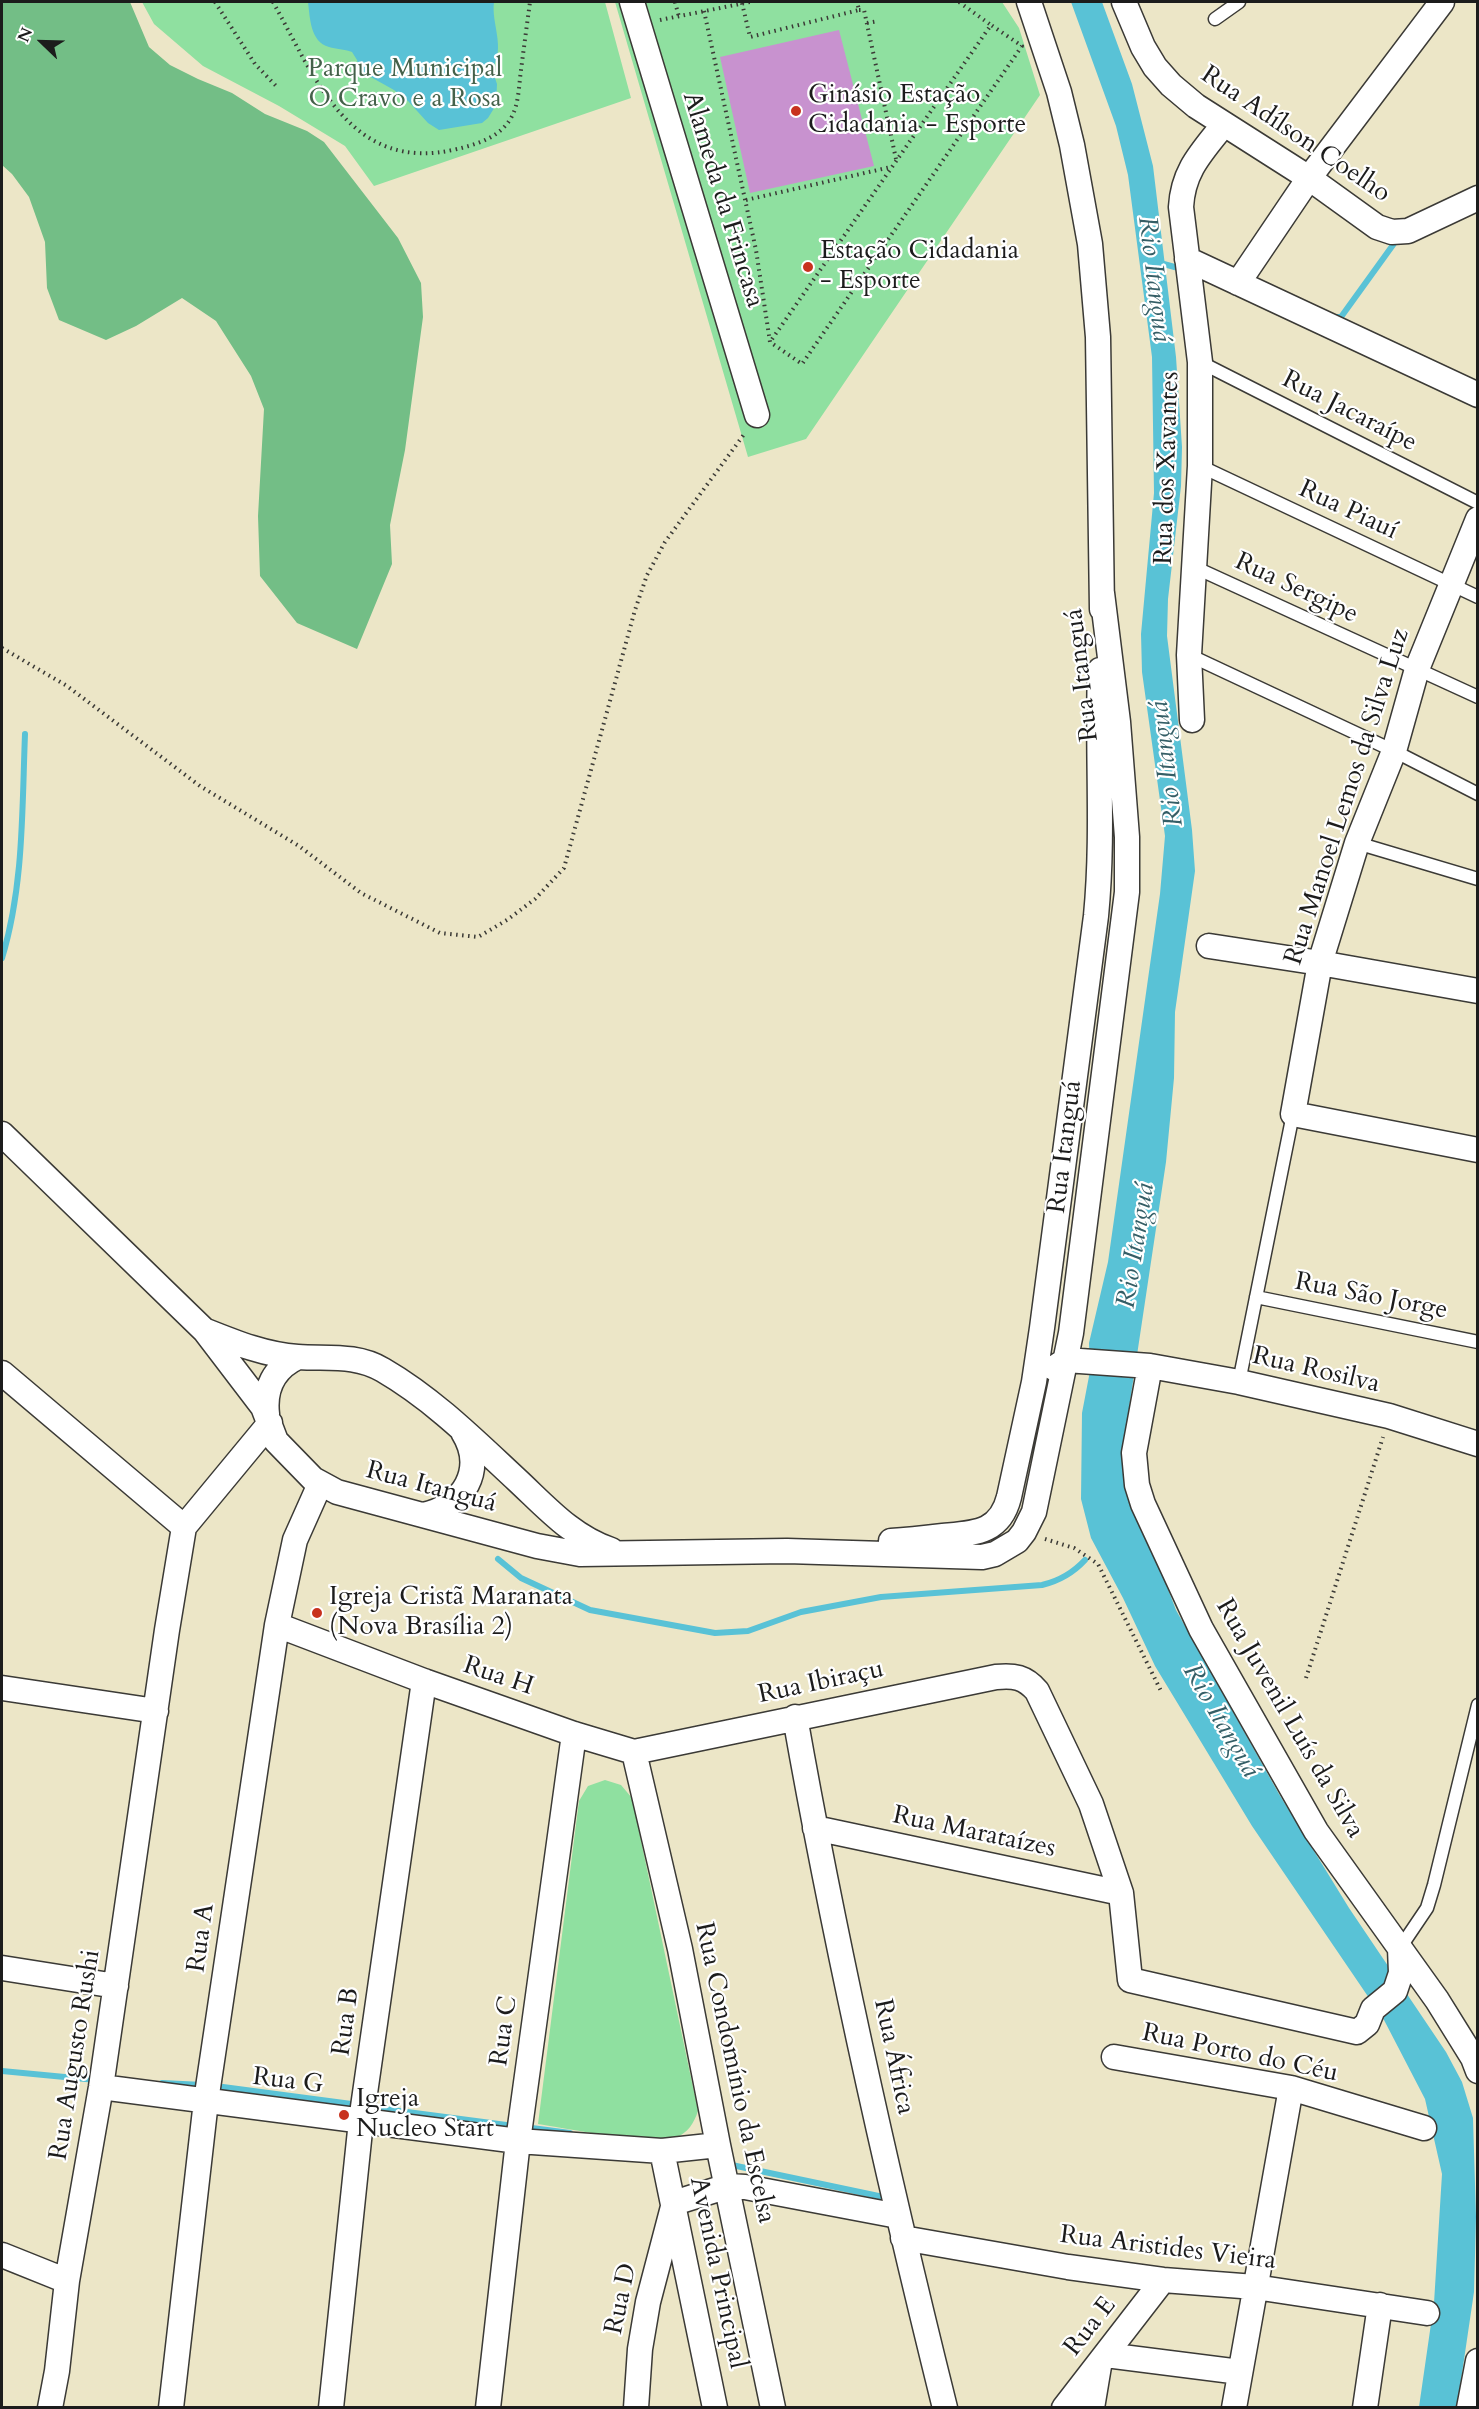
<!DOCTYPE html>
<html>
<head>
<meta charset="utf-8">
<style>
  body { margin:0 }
  #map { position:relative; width:1479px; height:2409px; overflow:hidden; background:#ece6c7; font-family:Cardo,serif }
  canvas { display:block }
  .frame { position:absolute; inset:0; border:3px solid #1c1c1c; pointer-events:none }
  .north { position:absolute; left:12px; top:12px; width:60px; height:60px; -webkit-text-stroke:4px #fff; paint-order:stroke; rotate:293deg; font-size:16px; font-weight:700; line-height:24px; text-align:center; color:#1c1c1c }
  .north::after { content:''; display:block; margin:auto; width:21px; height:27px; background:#1c1c1c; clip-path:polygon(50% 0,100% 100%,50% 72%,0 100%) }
</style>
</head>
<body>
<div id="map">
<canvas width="1479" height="2409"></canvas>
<div class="frame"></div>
<div class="north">N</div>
</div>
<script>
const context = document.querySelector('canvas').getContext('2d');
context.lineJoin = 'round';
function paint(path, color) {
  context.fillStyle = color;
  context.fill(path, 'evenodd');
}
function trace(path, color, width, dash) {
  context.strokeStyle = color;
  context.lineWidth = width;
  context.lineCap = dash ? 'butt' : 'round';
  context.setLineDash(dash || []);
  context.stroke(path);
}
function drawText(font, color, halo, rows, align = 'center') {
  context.font = font + ' Cardo,serif';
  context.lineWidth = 4.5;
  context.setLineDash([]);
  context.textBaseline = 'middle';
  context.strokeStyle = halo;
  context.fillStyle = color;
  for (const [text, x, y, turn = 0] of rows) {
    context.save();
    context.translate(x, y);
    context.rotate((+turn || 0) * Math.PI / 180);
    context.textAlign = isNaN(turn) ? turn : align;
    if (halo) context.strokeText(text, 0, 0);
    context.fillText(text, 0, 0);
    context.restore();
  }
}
paint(new Path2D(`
  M142 2H605L631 98 374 186 345 146 279 106 203 66 154 24Z
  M615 2H1002L1019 28 1040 95 806 439 748 457Z
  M605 1780 621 1785 632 1798 698 2111C694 2123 688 2133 675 2138 653 2146 566 2128 538 2124L579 1801 588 1786Z`), '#8fe0a0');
paint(new Path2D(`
  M2 2H130L149 47 170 65 198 79 232 93 265 114 307 131 324 142 398 238 421 283 423 317 405 450 390 525 392 564 357 649 297 623 260 576 258 516 264 409 251 376 216 321 182 298 136 326 106 340 59 320 47 288 45 242 29 197 12 174 2 165Z`), '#73be86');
paint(new Path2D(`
  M308 2H494C491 24 506 47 492 69L497 84 496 105 488 118 482 123 439 130 428 123 408 101 394 90 360 71 357 60 352 52C344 49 336 49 329 47 310 42 310 17 308 2Z
  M1071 2H1102L1132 84 1153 166 1176 357 1182 447 1181 486 1168 599 1167 636 1192 830 1195 871 1175 1012 1174 1078 1166 1162 1125 1435 1123 1457 1125 1476 1176 1610 1279 1794 1349 1908 1446 2052 1462 2082 1473 2118 1476 2217 1474 2292 1457 2407H1419L1434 2303 1442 2174 1425 2099 1384 2020 1252 1826 1155 1666 1123 1598 1091 1538 1081 1499 1082 1413 1090 1371 1089 1343 1108 1262 1160 894 1165 836 1142 672 1141 634 1154 493 1152 357 1128 175 1116 126Z`), '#59c2d6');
trace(new Path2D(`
  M1160 263 1182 269
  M1332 317H1341L1398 238
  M2 958C24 886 22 807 25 734
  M498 1559 521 1578 590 1610 715 1633 748 1631 801 1612 881 1597 1042 1585C1059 1581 1073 1573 1085 1560
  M2 2071 96 2080
  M162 2083 203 2085
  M223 2087 359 2105
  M369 2107 514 2126
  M524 2127 570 2133
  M727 2164 888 2198`), '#59c2d6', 6);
paint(new Path2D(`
  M839 30 874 166 750 193 720 57Z`), '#c892cf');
const service = new Path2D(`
  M1215 19 1239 2
  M1200 362 1478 503
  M1200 466 1478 597
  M1194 567 1478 697
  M1189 655 1394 751 1478 794
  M1357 843 1478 879
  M1256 1297 1478 1342
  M1239 1382 1293 1114
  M1400 1948 1427 1908 1434 1885 1478 1705`);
const minor = new Path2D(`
  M632 2 757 415
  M1029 2 1059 92 1072 145 1090 244 1098 337 1102 609
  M1124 2 1143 47 1155 67 1171 85 1196 106 1309 178 1377 227 1392 232 1408 231 1478 198
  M1187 259 1478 395
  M1238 283 1309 178 1442 2
  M1478 519 1417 669 1394 751 1357 843 1320 963 1293 1114 1478 1150
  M1192 720 1189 655 1200 466V362L1181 207C1183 170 1202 152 1224 124
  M1209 946 1320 963 1478 991
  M2 1134 205 1331 263 1407 276 1441 313 1479 337 1492 537 1546 580 1554 787 1551 982 1557 995 1554 1017 1541 1024 1532 1034 1512 1071 1333 1127 892V837L1118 722 1102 593
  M206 1331C236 1343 266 1355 298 1357 328 1359 356 1354 383 1370 433 1399 475 1441 517 1480 546 1507 572 1537 611 1550
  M1150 1366 1134 1453 1137 1485 1143 1504 1201 1629 1316 1831 1437 2000 1473 2058 1478 2071
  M1054 1368 1066 1360 1150 1366 1239 1382 1389 1416 1478 1444
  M2 1373 184 1527 167 1630 101 2087 67 2281 57 2371 50 2408
  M267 1414C264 1388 274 1368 298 1357
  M423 1515C464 1507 486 1469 463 1432
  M184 1527 270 1423
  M891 1541C908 1540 926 1538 943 1536 975 1533 1000 1533 1009 1497L1034 1382 1042 1328 1096 916C1104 834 1097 752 1100 670
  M277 1625 424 1681 574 1734 634 1752 996 1677C1014 1675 1025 1677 1037 1691L1091 1804 1121 1893 1130 1980 1357 2032 1367 2024 1373 2009 1395 1991 1401 1973 1400 1948
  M2 1688 156 1711
  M795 1717C836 1949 888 2179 945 2408
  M634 1752 680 1949 718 2145 773 2408
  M815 1828 1121 1893
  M2 1968 116 1986
  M1114 2057 1291 2088 1424 2128
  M101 2087 518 2141 662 2151 718 2145
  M662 2151 715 2408
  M903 2238 1068 2267 1163 2280 1255 2287 1427 2313
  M2 2255 67 2281
  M1106 2355 1240 2372
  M171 2408 206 2101 277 1625 295 1540 320 1484
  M331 2408 361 2121 424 1681
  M488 2408 518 2141 574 1734
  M636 2408 640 2349 648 2302 674 2203 728 2186 745 2187 898 2216
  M1064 2408 1163 2280
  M1092 2408 1099 2366
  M1234 2408 1291 2088
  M1365 2408 1380 2305
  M1469 2408 1478 2361`);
trace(service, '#3b3a36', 15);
trace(minor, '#3b3a36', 27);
trace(new Path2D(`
  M215 2 255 64 278 88
  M273 2C315 77 350 175 457 149 479 144 503 136 513 114 519 101 519 84 521 70 524 47 527 24 530 2
  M675 2 679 17
  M959 2 991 25
  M742 3 750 37 859 10 857 2
  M859 10H864L896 159
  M704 11 756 250 770 342 802 364 1022 46 991 25 770 342
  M660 20 750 2
  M867 23 878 21
  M746 200 891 167
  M2 648 67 686 200 786 299 846 361 893 440 933 478 937 507 920 535 899 564 868 635 610 647 575 665 542 745 433
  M1045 1539 1074 1548 1098 1564 1161 1691
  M1306 1678 1383 1437`), '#3b3a36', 4, [1.5, 4.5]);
trace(service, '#fff', 12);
trace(minor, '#fff', 24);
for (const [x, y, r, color] of [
  [796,111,6,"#c8321e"],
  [808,267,6,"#c8321e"],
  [317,1613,6,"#c8321e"],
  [344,2115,6,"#c8321e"]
]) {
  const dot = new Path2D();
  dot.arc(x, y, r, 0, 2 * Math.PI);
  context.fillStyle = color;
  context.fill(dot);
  trace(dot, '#fff', 2);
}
drawText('26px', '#44614a', '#fff', [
  ["Parque Municipal",405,70],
  ["O Cravo e a Rosa",405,100]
]);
drawText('26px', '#1c1c1c', '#fff', [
  ["Ginásio Estação",808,96],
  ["Cidadania - Esporte",808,126],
  ["Estação Cidadania",820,252],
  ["- Esporte",820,282],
  ["Igreja Cristã Maranata",329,1598],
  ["(Nova Brasília 2)",329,1628],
  ["Igreja",356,2100],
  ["Nucleo Start",356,2130]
], 'left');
drawText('26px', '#1c1c1c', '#fff', [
  ["Rua Adílson Coelho",1295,135,34],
  ["Alameda da Frincasa",722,200,73],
  ["Rua Jacaraípe",1349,412,27],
  ["Rua dos Xavantes",1168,468,-88],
  ["Rua Piauí",1348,511,25],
  ["Rua Sergipe",1296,589,25],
  ["Rua Itanguá",1083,675,-97],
  ["Rua Manoel Lemos da Silva Luz",1348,797,-72],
  ["Rua Itanguá",1066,1147,-83],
  ["Rua São Jorge",1371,1297,11],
  ["Rua Rosilva",1316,1371,13],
  ["Rua Itanguá",431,1488,15],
  ["Rua H",498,1677,19],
  ["Rua Ibiraçu",821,1683,-12],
  ["Rua Juvenil Luís da Silva",1289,1719,60],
  ["Rua Marataízes",974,1833,12],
  ["Rua A",202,1938,-82],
  ["Rua B",347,2022,-82],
  ["Rua C",505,2031,-82],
  ["Rua Porto do Céu",1240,2054,12],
  ["Rua Augusto Rushi",76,2055,-81],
  ["Rua África",893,2057,78],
  ["Rua Condomínio da Escelsa",734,2073,78],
  ["Rua G",288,2082,7],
  ["Rua Aristides Vieira",1168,2249,7],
  ["Avenida Principal",717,2273,78],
  ["Rua D",622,2299,-78],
  ["Rua E",1091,2327,-52]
]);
drawText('italic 27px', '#345e66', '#fff', [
  ["Rio Itanguá",1153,279,83],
  ["Rio Itanguá",1168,764,-97],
  ["Rio Itanguá",1137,1246,-81],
  ["Rio Itanguá",1220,1721,60]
]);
</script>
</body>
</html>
